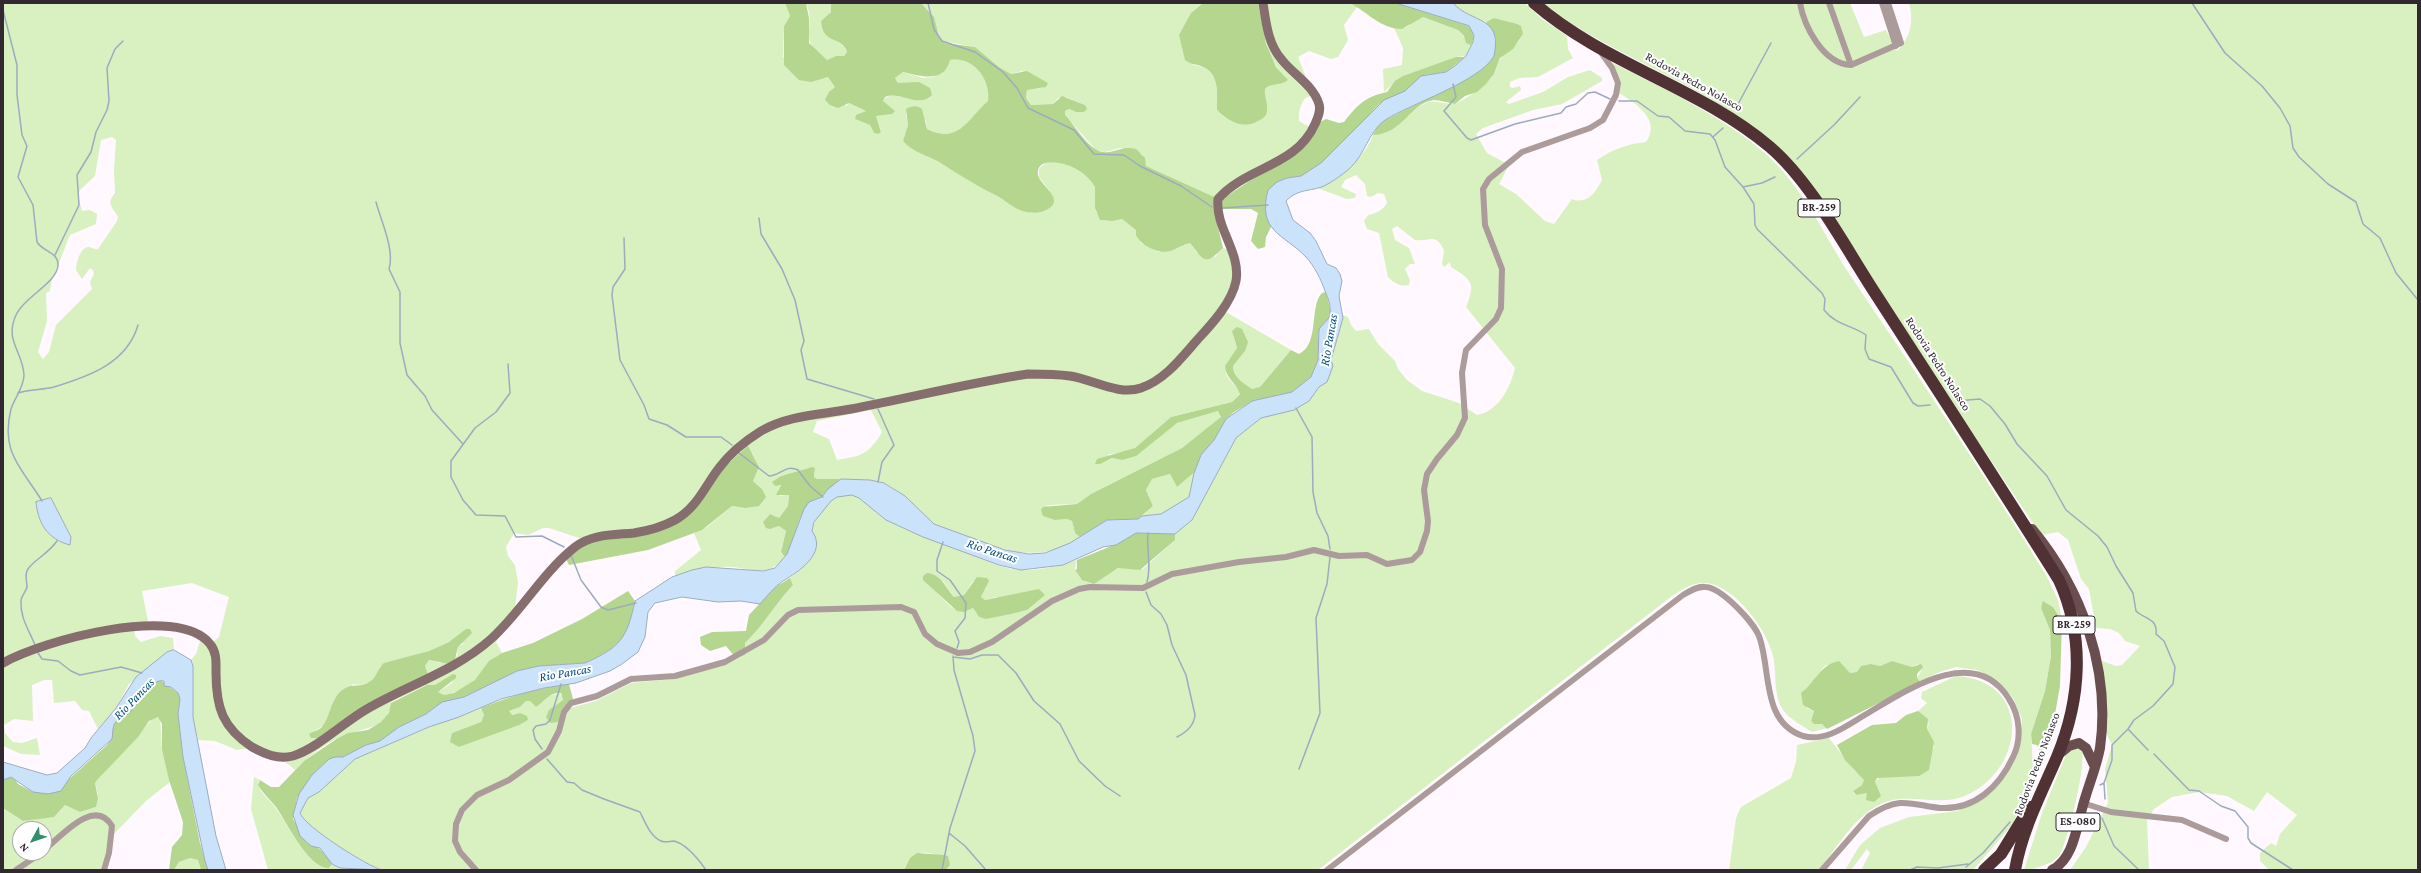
<!DOCTYPE html>
<html>
<head>
<meta charset="utf-8">
<style>
  body { margin:0 }
  #map { position:relative; width:2421px; height:873px; overflow:hidden; background:#fff9ff; font-family:"Crimson Pro",serif }
  canvas { display:block }
  .frame { position:absolute; inset:0; border:4px solid #312832; pointer-events:none }
  .north { position:absolute; left:12px; top:821px; width:40px; height:40px; box-sizing:border-box; background:#fff; border:1px solid #ada9ad; border-radius:50%; rotate:230deg; font-size:11px; font-weight:700; line-height:16px; text-align:center; color:#312832 }
  .north::after { content:''; display:block; margin:auto; width:14px; height:18px; background:#329068; clip-path:polygon(50% 0,100% 100%,50% 72%,0 100%) }
</style>
</head>
<body>
<div id="map">
<canvas width="2421" height="873"></canvas>
<div class="frame"></div>
<div class="north">N</div>
</div>
<script>
const context = document.querySelector('canvas').getContext('2d');
context.lineJoin = 'round';
function paint(path, color) {
  context.fillStyle = color;
  context.fill(path, 'evenodd');
}
function trace(path, color, width, dash) {
  context.strokeStyle = color;
  context.lineWidth = width;
  context.lineCap = dash ? 'butt' : 'round';
  context.setLineDash(dash || []);
  context.stroke(path);
}
function drawText(font, color, halo, rows, align = 'center') {
  context.font = font + ' "Crimson Pro",serif';
  context.lineWidth = 4;
  context.setLineDash([]);
  context.textBaseline = 'middle';
  context.strokeStyle = halo;
  context.fillStyle = color;
  for (const [text, x, y, turn = 0] of rows) {
    context.save();
    context.translate(x, y);
    context.rotate((+turn || 0) * Math.PI / 180);
    context.textAlign = isNaN(turn) ? turn : align;
    if (halo) context.strokeText(text, 0, 0);
    context.fillText(text, 0, 0);
    context.restore();
  }
}
paint(new Path2D(`
  M3 3H785L790 16 784 26 783 57 824 78 828 77 836 87 829 92 846 106 849 103 866 111 857 115 855 119 870 125 874 133 878 134 881 131 876 116 892 114V108L885 105 883 101 885 98 892 95 921 100 903 83H898L895 78 903 72 923 78 934 77 950 60C974 56 991 79 988 101 968 118 959 145 927 129L926 121 906 113 908 125 903 141 912 149 932 158 1017 208 1033 213 1049 208V190L1039 177V169C1053 151 1087 169 1095 186 1099 194 1094 203 1096 212L1104 221 1122 219 1137 230 1141 243 1159 252 1190 243 1197 253 1215 257 1223 248 1232 251 1236 279 1226 312 1291 350 1260 387 1256 390C1246 388 1233 377 1233 366L1245 351 1233 335 1237 349C1231 358 1220 369 1230 380 1234 385 1238 388 1240 393L1232 402 1171 417 1135 448 1122 453 1109 454 1107 461 1112 458 1122 460 1177 423 1218 411 1221 414 1220 420 1182 448 1091 494 1077 504 1047 505 1055 520 1067 519 1072 521 1075 533 1080 537C1042 564 1007 551 967 537 956 533 943 530 933 524 915 513 906 492 884 483 871 478 833 479 817 479L814 477 815 471 808 468 781 476 779 485 781 487 778 489 780 496 789 494 788 506 779 518 770 514 763 522 773 528 779 526 786 531 781 552 785 557C765 582 746 564 721 567 706 568 690 573 675 576V571L701 550 694 533 707 527 732 506 745 508 762 489 753 481 759 467 752 453 687 516 588 541 549 528H543L528 535 514 533 506 547 508 556 515 565 518 582 514 616 496 642 502 653C484 663 487 669 475 680 468 687 453 694 444 695L438 692 452 683 455 675 435 685H427L391 702C392 730 357 728 340 737 324 745 307 757 295 770 281 756 256 745 237 750L215 741 198 740 193 717V663L191 660 196 654 200 641 213 642 219 637 229 597 192 583 142 591 148 621 134 628 135 636 141 642 160 636 173 638 174 650H171L129 684 116 708 98 729 89 711 82 710 75 701 54 703 52 680H44L32 685 33 721 14 719 4 725 5 733 13 742 22 743 37 738 40 755 21 754 3 746ZM112 137 116 140 114 170 115 193C106 204 112 206 118 217L117 221 98 249C94 250 91 247 88 247 80 248 76 263 76 270L82 279 90 268 93 270 94 274 90 282 92 289 56 325 49 352 43 359 38 352 47 321 46 293 50 291 51 283 70 235 96 224 97 214 90 210 82 211 78 196 80 190 95 176 101 140ZM871 410 882 432C869 454 862 456 837 460L829 439 813 432 817 421ZM51 498 71 537 70 545C48 539 37 523 37 502ZM453 640 464 643 458 647 457 656 441 663 429 660 425 666 428 674 309 734 323 726 353 684C367 687 377 679 380 666L429 651Z
  M806 3H831V12L821 21C821 43 843 37 847 52L844 56H836L827 60C796 39 817 29 806 3Z
  M921 3H1203L1191 13 1187 21 1193 65C1220 68 1217 88 1217 110L1226 118 1257 122C1275 110 1262 104 1265 89L1272 84 1280 83 1285 76C1265 59 1263 28 1258 3H1349L1357 7 1344 25 1348 40 1338 57 1331 59 1309 51 1298 57 1313 95 1305 98C1300 106 1298 112 1299 121L1313 129 1302 143 1221 200 1146 166 1142 154 1120 148 1105 152 1096 150 1065 115V111L1069 109 1076 112 1085 105 1066 97 1058 98 1053 104 1031 105 1026 98 1027 90 1042 88 1048 83 1022 71 1011 74 999 67 975 47 942 41 929 11Z
  M1456 3H1525L1542 19 1567 36 1568 49 1573 58 1538 77 1519 78 1510 82V87L1513 88 1520 86 1521 90 1506 102 1509 104 1543 92 1568 77 1590 70 1602 78V81L1562 104 1533 110 1483 128 1476 134 1487 153 1509 165 1499 184 1516 194 1545 221 1554 224 1572 199C1587 205 1596 192 1602 180L1597 160C1613 149 1627 144 1646 142 1662 120 1635 102 1617 92L1616 74 1613 63C1664 89 1725 117 1768 156 1803 188 1824 235 1850 275 1917 374 1983 473 2046 575L2058 600 2062 621 2053 607 2045 602 2041 608 2050 630 2051 656 2045 691 2031 734 2033 766 2029 781 2013 824 1973 870H1861L1870 853 1867 849 1851 870H1845L1860 845 1880 828 1909 817 1958 811 1995 787 2020 740 2022 719 2013 698 1998 681 1977 670 1956 667 1940 672 1921 681 1917 678 1921 671 1918 664 1912 667 1892 661 1880 666 1871 664 1857 672 1850 673 1846 669 1826 665C1817 672 1815 685 1805 690L1807 708 1814 711 1811 721 1814 724H1822L1827 728 1812 732C1803 726 1789 719 1783 710 1773 695 1777 673 1773 656 1767 629 1731 580 1700 583 1690 584 1680 591 1672 596L1318 870H946L950 865C935 850 913 845 904 870H382C368 866 300 825 300 811L308 798 319 792 355 759 454 717H459L481 708 484 715 481 722 452 733 459 747 528 720 520 713 511 715 509 711 520 707 526 701H530L536 707 549 696 560 693 563 700 553 707 566 709 596 701 631 683 673 679 745 655V643C763 626 775 604 793 585L790 578 809 562 815 536 812 531C816 515 830 492 850 495 864 496 875 514 887 520 913 534 939 542 966 552 983 559 1001 569 1021 570 1038 571 1061 566 1077 560L1075 570C1092 596 1101 575 1119 568 1126 565 1135 571 1143 569L1175 540V534L1192 520 1236 438 1261 418 1299 407 1309 401 1319 387 1326 382 1342 315 1348 317 1351 325 1356 331 1369 329 1378 344 1395 361 1398 369 1407 380 1422 391 1459 403 1477 415C1499 411 1510 388 1515 368L1466 307C1476 283 1472 280 1451 267L1450 262 1444 267 1442 264 1444 250C1435 232 1430 242 1415 240L1397 226 1392 229 1395 240 1409 248 1415 264H1410L1405 269 1410 280 1409 285C1400 287 1394 283 1388 277L1379 233 1367 229 1364 221 1368 215C1377 213 1384 210 1387 202L1384 194 1378 193 1371 197 1367 196 1365 184 1356 175 1345 180 1341 187 1356 194 1355 198 1347 199 1317 188C1337 182 1366 156 1373 135 1397 135 1406 112 1426 103 1437 98 1449 108 1459 102 1471 95 1486 87 1494 74 1497 69 1498 62 1501 58 1508 48 1523 45 1522 30L1509 22 1494 18 1486 22 1460 11 1454 5ZM943 581 954 597 964 595 973 581 986 587 981 597 985 600 996 597 1027 610 986 619 979 617 973 608C970 609 967 611 964 611 951 614 939 591 927 584Z
  M1542 3H1850L1864 37 1886 30 1897 51C1911 37 1914 21 1909 3H2418V870H2269L2260 861V853L2271 843 2276 846 2280 834 2297 815 2267 792 2254 811 2227 796 2199 792 2172 797 2154 809 2147 820 2149 870H2070L2086 847 2108 803 2105 769 2112 745 2102 724V661L2116 666 2122 665 2140 646 2125 641 2119 633 2110 629 2096 628 2089 589 2081 579 2068 540 2058 532 2041 535 1785 154C1714 85 1619 62 1542 3Z
  M1423 17 1458 30 1471 45 1466 56 1456 57 1392 85 1384 92 1383 69 1402 65 1403 48 1394 28C1411 32 1410 19 1423 17Z
  M1194 473 1189 497 1161 514 1142 516 1153 506 1146 490 1152 479 1170 474 1177 487Z
  M1956 676C2032 680 2026 768 1967 795 1939 808 1908 791 1881 804 1854 816 1837 848 1819 870H1729L1736 818 1741 807 1791 778 1796 762 1797 745 1829 738 1854 770 1862 775 1864 780 1862 785 1853 791 1855 795 1867 793 1868 796 1875 782 1880 777 1929 770 1930 755 1934 747 1927 729 1929 724 1918 711 1927 703 1921 698 1922 692Z
  M154 717 160 718 162 750 170 782 146 801 112 836 102 870H3V808L23 821 57 814 65 805 80 812 96 807 98 794 95 783 98 779ZM20 829H44V853H20Z
  M2078 747C2078 748 2081 751 2082 752 2086 765 2068 841 2060 854 2054 864 2035 869 2024 870L2042 813 2068 750Z
  M254 777 260 780 258 782C258 792 270 800 275 807 286 821 309 870 329 868L332 864 352 870H268L251 809Z
  M190 858 198 860 201 870H174L179 862Z`), '#d9f0c1');
paint(new Path2D(`
  M785 3H806L809 18V43L827 60 836 56H844L847 52C843 36 822 45 821 21L831 12V3H921L934 17 939 37 945 43 975 47 999 67 1011 74 1027 71 1048 83 1046 87 1027 90 1026 98 1031 105 1053 104 1062 96 1085 105 1087 109 1084 112H1076L1069 109 1065 111V115C1076 126 1091 156 1109 152 1119 150 1126 146 1136 149L1145 158 1146 166 1221 200 1275 164 1318 123 1326 119 1339 123 1344 122C1358 104 1365 97 1387 92L1395 81 1403 76 1456 57H1465L1446 72 1425 75 1405 91 1379 104 1328 158 1315 168 1301 176 1287 178 1277 182 1267 212 1271 227 1266 237 1265 247 1258 249 1251 241 1258 213 1251 209H1222L1215 215 1223 248C1204 267 1204 260 1190 243 1172 248 1170 257 1150 248 1144 245 1140 242 1136 235V230L1122 219 1112 221 1100 220 1095 208V187C1091 180 1085 174 1078 170 1070 164 1035 154 1038 175 1040 186 1069 201 1044 211 1036 214 1028 213 1020 210 1012 207 1005 200 997 196 977 186 958 174 939 162 927 155 912 152 903 141L908 125 906 109C912 106 916 105 922 109L927 129C959 145 968 118 988 101 991 79 973 56 950 60 944 84 920 76 903 72L895 78 898 83 919 82 930 88 932 95C918 109 900 90 885 97L883 101 895 111 892 114 876 116 881 132 878 134 874 133 870 125 855 119 856 115 866 111 849 103 838 108 830 105 825 100 829 92 835 87 828 77 811 82 799 80 784 65V26L790 16Z
  M1203 3H1258L1266 44 1276 67 1288 80C1281 86 1272 82 1265 89 1264 96 1268 103 1267 110 1267 115 1264 118 1260 120 1244 130 1229 122 1217 110 1217 95 1220 74 1203 67 1197 64 1191 65 1185 60L1179 35 1191 13Z
  M1349 3H1396L1469 26C1474 32 1475 38 1471 45L1466 43 1464 36 1458 30 1423 17 1402 29C1380 29 1367 11 1349 3Z
  M1494 18 1517 24 1521 26 1523 34 1513 49 1500 58 1494 74 1486 84 1477 92 1465 96 1455 104C1449 103 1440 100 1434 100 1410 103 1402 135 1373 135L1378 125 1385 120 1460 82 1493 58 1496 39 1486 22Z
  M1326 292 1331 313 1329 318 1319 329 1318 360 1311 377 1292 392 1252 401 1234 412 1226 419 1214 440 1201 455 1196 471 1177 487 1170 474 1152 479 1146 490 1153 506 1138 519 1107 520 1080 537 1075 533 1072 521 1067 519 1055 520 1043 516 1041 510 1043 507 1077 504 1091 494 1182 448 1221 417 1218 411 1177 423 1136 456 1122 460 1112 458 1100 464H1095L1097 459 1135 448 1171 417 1232 402 1240 394C1236 382 1226 379 1225 366L1237 348 1232 331 1237 327 1242 329 1248 342 1245 351 1233 366C1233 377 1243 383 1252 389L1260 387 1291 350 1299 354C1320 344 1309 305 1322 293Z
  M748 446 759 467 753 481 762 489 766 497 759 506 745 508 732 506 702 530 648 550 569 565 565 557 583 544 676 523 719 472Z
  M812 467 815 468 814 477 817 479H841L826 491 822 497C795 505 799 537 785 557L781 552 786 531 779 526 770 529 766 528 763 522 770 514 779 518 788 506 789 495H776L781 485 775 486 772 482 781 476Z
  M1136 533 1175 534V540L1140 570 1118 568 1094 584 1082 580 1075 570 1077 569V560C1098 551 1117 545 1136 533Z
  M927 573C941 574 946 588 954 597L964 595 977 577 987 578 989 581 981 597 985 600 1039 589 1045 595 1027 610 1011 614 986 619 979 617 973 608 964 612 957 611 923 580V576Z
  M790 578 793 585C775 604 763 626 745 643V655L736 658 726 646 710 651 701 645 700 637 712 632 746 631 749 615 774 588Z
  M628 591 635 601C627 638 621 647 585 663L539 666 517 671 464 697 438 705 426 714 399 727 380 741 366 745 343 757H339L312 775 297 798 293 819 307 843C320 847 325 853 332 864L329 868C309 870 286 821 276 807 270 799 263 794 258 785L260 780 271 787H279L304 761 338 738 348 733 368 730 381 722 389 713 391 703 427 685H435L453 674 456 675V678L438 692 444 695 454 693 475 680 489 661 502 653 533 643 582 619Z
  M2043 601 2053 607 2062 621 2060 686 2050 742 2047 750 2042 755 2037 745 2032 744 2031 734 2045 691 2051 656 2050 630 2041 608Z
  M466 629H470L472 633 458 647 455 659 449 664 429 660 425 666 428 674 318 738H311L309 734C313 731 319 731 322 727 330 717 330 703 339 693 351 681 358 689 369 682 378 677 377 668 384 663L429 651 449 642Z
  M1839 661 1850 673 1857 672 1861 666 1871 664 1880 666 1892 661 1912 667 1921 664 1923 667 1917 674V678L1921 682 1827 729 1822 724H1814L1811 721 1814 711 1803 705 1801 693C1816 682 1819 665 1839 661Z
  M160 680 178 693 180 699 178 714 183 757 200 843 208 870H201L198 860 190 858 179 862 174 870H169L172 847 182 835 183 822 169 780 162 750V724L158 717 149 721 138 737 98 779 95 783 98 798 96 807 80 812 65 805 54 817 23 821 3 808V780L8 777 14 778 18 784 33 792 68 780 107 745C114 737 110 729 115 723 119 718 125 717 128 714 139 703 145 687 160 680Z
  M569 684 573 699 558 722 550 723 546 717 549 710 563 700 561 693C549 692 545 701 536 707L530 701H526L520 707 509 711 512 715 520 713 527 716 528 720 519 725 459 747 450 742 452 733 481 722 484 715 481 708C510 696 539 688 569 684Z
  M1918 711 1928 719 1927 729 1934 742 1929 770 1919 776 1877 778 1875 782 1881 796 1874 802 1866 800 1867 793 1856 795 1853 791 1862 785 1864 780 1845 760 1837 745 1872 725 1896 723 1906 715Z
  M917 853 944 855 948 856 950 865 946 870H904L910 858Z`), '#b5d68f');
const water = new Path2D(`
  M1396 3H1453C1472 24 1503 15 1494 56 1481 81 1410 104 1385 120 1369 131 1365 155 1349 169 1342 175 1332 182 1324 186 1310 192 1299 188 1286 201L1293 220 1310 233 1316 241 1327 264 1336 268 1340 274 1342 281 1339 296 1343 318 1331 360 1333 366 1327 382 1319 387 1309 401 1294 410 1261 418 1236 438 1192 520 1175 534 1136 533 1116 545 1103 547 1063 565 1021 570 999 565 923 537 886 520 859 498 852 495 837 497 831 501 814 522 812 531C828 553 798 572 783 581 774 587 767 596 760 604L741 601 718 602 682 597 655 603 648 612 645 637 638 652 622 664 610 671 576 683 544 688 501 699 459 717 429 727 355 759 319 792 308 798 300 813C305 827 367 866 382 870L340 868 332 864 320 848 311 846 300 836 293 815 299 794 312 775 329 759 335 757H343L366 745 380 741 399 727 426 714 442 702 464 697 517 671 539 666 585 663C621 647 627 638 635 601L672 577 692 570 706 567 763 571 775 568 787 554 804 509 809 502 822 497 828 489 841 479 870 480 884 483 905 496 934 524 1005 550 1029 554 1045 553 1070 543 1107 520 1138 519 1142 516 1161 514 1189 497 1194 473 1201 455 1214 440 1226 419 1252 401 1292 392 1311 377 1318 360 1319 329 1329 318C1332 309 1329 300 1325 291 1321 279 1314 266 1306 257 1284 234 1257 232 1268 190L1277 182 1287 178 1301 176 1321 163 1384 100 1405 91 1421 76 1446 72 1456 65 1466 56 1473 42 1474 35 1469 26Z
  M51 498 71 537 70 545C47 539 38 523 36 502Z
  M174 650 191 660 193 666V717L216 836 226 870H208L205 861 183 757 178 714 180 699 178 693 171 687 164 686V681C148 678 138 706 128 714 124 718 118 718 115 723 112 728 113 734 112 739L71 776 61 791 48 794 33 792 11 777 3 780V762L47 775 57 773 85 748 91 738 116 708 136 677 167 652Z`);
paint(water, '#cbe3fa');
trace(water, '#9dabbe', 1);
trace(new Path2D(`
  M928 3 934 29 942 41 975 52 1003 72 1017 88 1028 108 1074 130 1094 154 1124 155 1140 166 1181 186 1212 207
  M2192 3 2225 53 2262 86 2280 108 2290 126 2293 148 2299 157 2328 184 2356 202 2363 224 2380 238 2396 273 2418 300
  M3 10 17 65V95L22 135 27 146 18 177 33 205 37 242C43 252 59 252 58 266 56 283 25 297 17 313 3 340 23 351 24 375 24 387 15 397 11 409 0 453 22 468 42 501
  M1453 84 1456 97 1444 111 1467 138 1471 140 1515 124 1561 113 1566 107 1576 104 1588 93 1595 92 1610 99
  M1619 101H1637L1658 116 1669 117 1685 131 1710 134 1715 140 1725 167 1743 187 1754 204 1755 225 1757 229 1822 293 1825 299 1824 310C1837 326 1852 325 1866 335L1865 349 1869 359 1891 367 1913 403 1918 406 1930 405
  M1737 106 1771 43
  M1713 137 1723 128
  M1797 159 1834 125 1860 97
  M1743 187 1762 183 1775 177
  M376 202C381 221 395 250 389 269L400 292V343L407 375 425 396 432 410 463 444
  M1222 208 1268 205
  M759 218 761 234 782 269 795 300 804 341 801 350 807 379 874 399
  M624 238 625 269 613 287 612 295 620 360 644 405 649 419 667 425 686 437H721L732 445
  M55 255 79 205 77 175 91 152 96 132 107 110 109 101 107 68 115 49 123 41
  M508 364 510 393 496 412 475 428 451 461V477L463 500 476 515 505 516 516 537 542 536 564 547
  M18 393C30 389 42 390 54 387 90 376 127 363 138 325
  M1956 401 1980 399 1990 406 2005 424 2017 444 2047 476 2066 510 2098 536 2107 547 2116 566 2133 593 2136 611C2144 619 2158 618 2156 634L2164 641 2175 667 2173 684 2153 706 2134 720 2128 729 2112 745V760L2104 783 2105 799
  M1296 408 1312 437 1313 492 1317 513 1328 536 1330 549
  M739 453 769 476C780 476 785 464 798 470L810 486 823 497
  M878 482 882 462 894 445 878 409
  M943 542 937 560V571L950 580 966 603 965 618 955 631 959 642 957 648
  M571 555 581 580 601 607 608 610 636 603
  M1147 582C1152 566 1146 549 1148 533
  M1146 592 1151 605 1161 614 1167 625 1172 645 1186 675 1195 715C1194 726 1187 732 1177 737
  M35 645C29 630 20 618 21 601 21 596 26 592 27 587 27 580 24 575 28 569 35 559 48 554 57 541
  M38 653 42 659 58 661 71 671 80 675 121 667 142 673
  M953 657 970 659 982 655H998L1016 673 1034 701 1060 724 1079 761 1105 786 1120 796
  M2128 729 2148 750
  M542 749 535 739 533 730 536 726 546 724 550 720 561 684
  M2154 754 2189 790 2199 791 2221 806 2235 811 2248 827V838L2251 843 2293 870
  M547 759 567 782 574 783 582 790 604 799 640 812C645 822 650 836 661 841 665 843 670 841 674 841 686 844 699 860 706 870
  M1299 769 1320 713 1316 618 1327 584 1330 557
  M2100 785 2104 783
  M2102 818 2114 846 2139 870
  M949 833 965 846 986 870
  M1966 867 1983 853 2010 822
  M942 870 950 828 975 751 973 736 954 670 953 656
  M1910 870 1917 867 1938 868 1968 864`), '#9dabbe', 1.5);
trace(new Path2D(`
  M1800 3C1804 26 1823 64 1851 65L1901 43 1888 3
  M1829 3 1851 65
  M1882 3 1896 46
  M2083 803 2111 812 2182 820 2226 839
  M44 850C60 838 94 796 112 826L109 853 104 870
  M16 870 41 853
  M476 870 460 852 455 841 456 824 462 810 477 795 509 780 548 752 559 731 564 712 571 703 597 696 631 679 675 676 725 662 764 640 788 615 798 610 901 607 914 612 925 634 937 644 958 653 970 652 992 642 1052 601 1079 589 1090 587 1143 588 1172 574 1239 562 1286 557 1314 550 1339 556 1367 555 1387 564 1412 560 1420 552 1427 531 1428 521 1424 490 1427 474 1437 459 1457 435 1465 418 1462 373 1466 350 1496 319 1501 308 1502 269 1485 225 1483 189 1489 179 1522 152 1590 128 1603 120 1616 95 1618 83 1612 68 1600 51
  M1327 870 1683 595C1690 591 1697 586 1705 587 1721 587 1756 624 1760 639 1771 673 1762 722 1803 736 1825 742 1845 727 1863 716 1904 692 1974 642 2009 699 2020 716 2022 739 2013 757 1999 787 1975 810 1940 808 1927 807 1913 802 1900 803 1889 804 1878 810 1869 816L1822 870`), '#ac9b9b', 6);
trace(new Path2D(`
  M3 663C41 641 178 603 210 644 217 652 216 663 216 673 216 708 223 728 252 747 265 754 278 760 293 756 318 748 344 722 367 709 408 685 455 671 491 639 522 611 542 573 575 547 592 534 613 535 634 533 647 531 664 526 675 520 697 508 705 486 719 468 730 453 745 441 761 431 788 415 820 415 851 409 910 398 968 383 1028 374 1042 374 1056 374 1070 376 1092 379 1119 396 1141 388 1165 380 1182 357 1198 339 1212 324 1232 302 1236 281 1241 252 1215 228 1218 199 1247 166 1296 167 1315 124 1318 117 1321 111 1319 104 1313 85 1294 75 1282 60 1268 44 1266 23 1263 3`), '#866d6e', 9);
trace(new Path2D(`
  M2032 529C2082 589 2111 670 2100 748 2096 769 2087 789 2082 809 2076 830 2073 859 2052 870
  M2057 756 2069 746 2079 743 2086 748 2095 767`), '#6a4d4e', 10);
trace(new Path2D(`
  M1534 3C1604 64 1699 87 1770 147 1811 182 1845 247 1875 293 1937 389 1999 484 2059 580 2085 637 2081 699 2057 757 2041 794 2022 830 2015 870
  M1984 870 2001 854 2030 807`), '#513234', 12);
for (const [x, y, w] of [
  [1819,208,42],
  [2074,625,42],
  [2078,822,44]
]) {
  const box = new Path2D();
  box.roundRect(x - w / 2, y - 9, w, 18, 3);
  context.fillStyle = '#fff';
  context.fill(box);
  trace(box, '#312832', 1);
}
drawText('bold 11px', '#312832', null, [
  ["BR-259",1819,208],
  ["BR-259",2074,625],
  ["ES-080",2078,822]
]);
drawText('12px', '#312832', '#fff', [
  ["Rodovia Pedro Nolasco",1694,82,29],
  ["Rodovia Pedro Nolasco",1938,364,57],
  ["Rodovia Pedro Nolasco",2037,764,-69]
]);
drawText('italic 13px', '#034e7f', '#fff', [
  ["Rio Pancas",1329,340,-80],
  ["Rio Pancas",992,551,18],
  ["Rio Pancas",565,673,-10],
  ["Rio Pancas",134,699,-46]
]);
</script>
</body>
</html>
